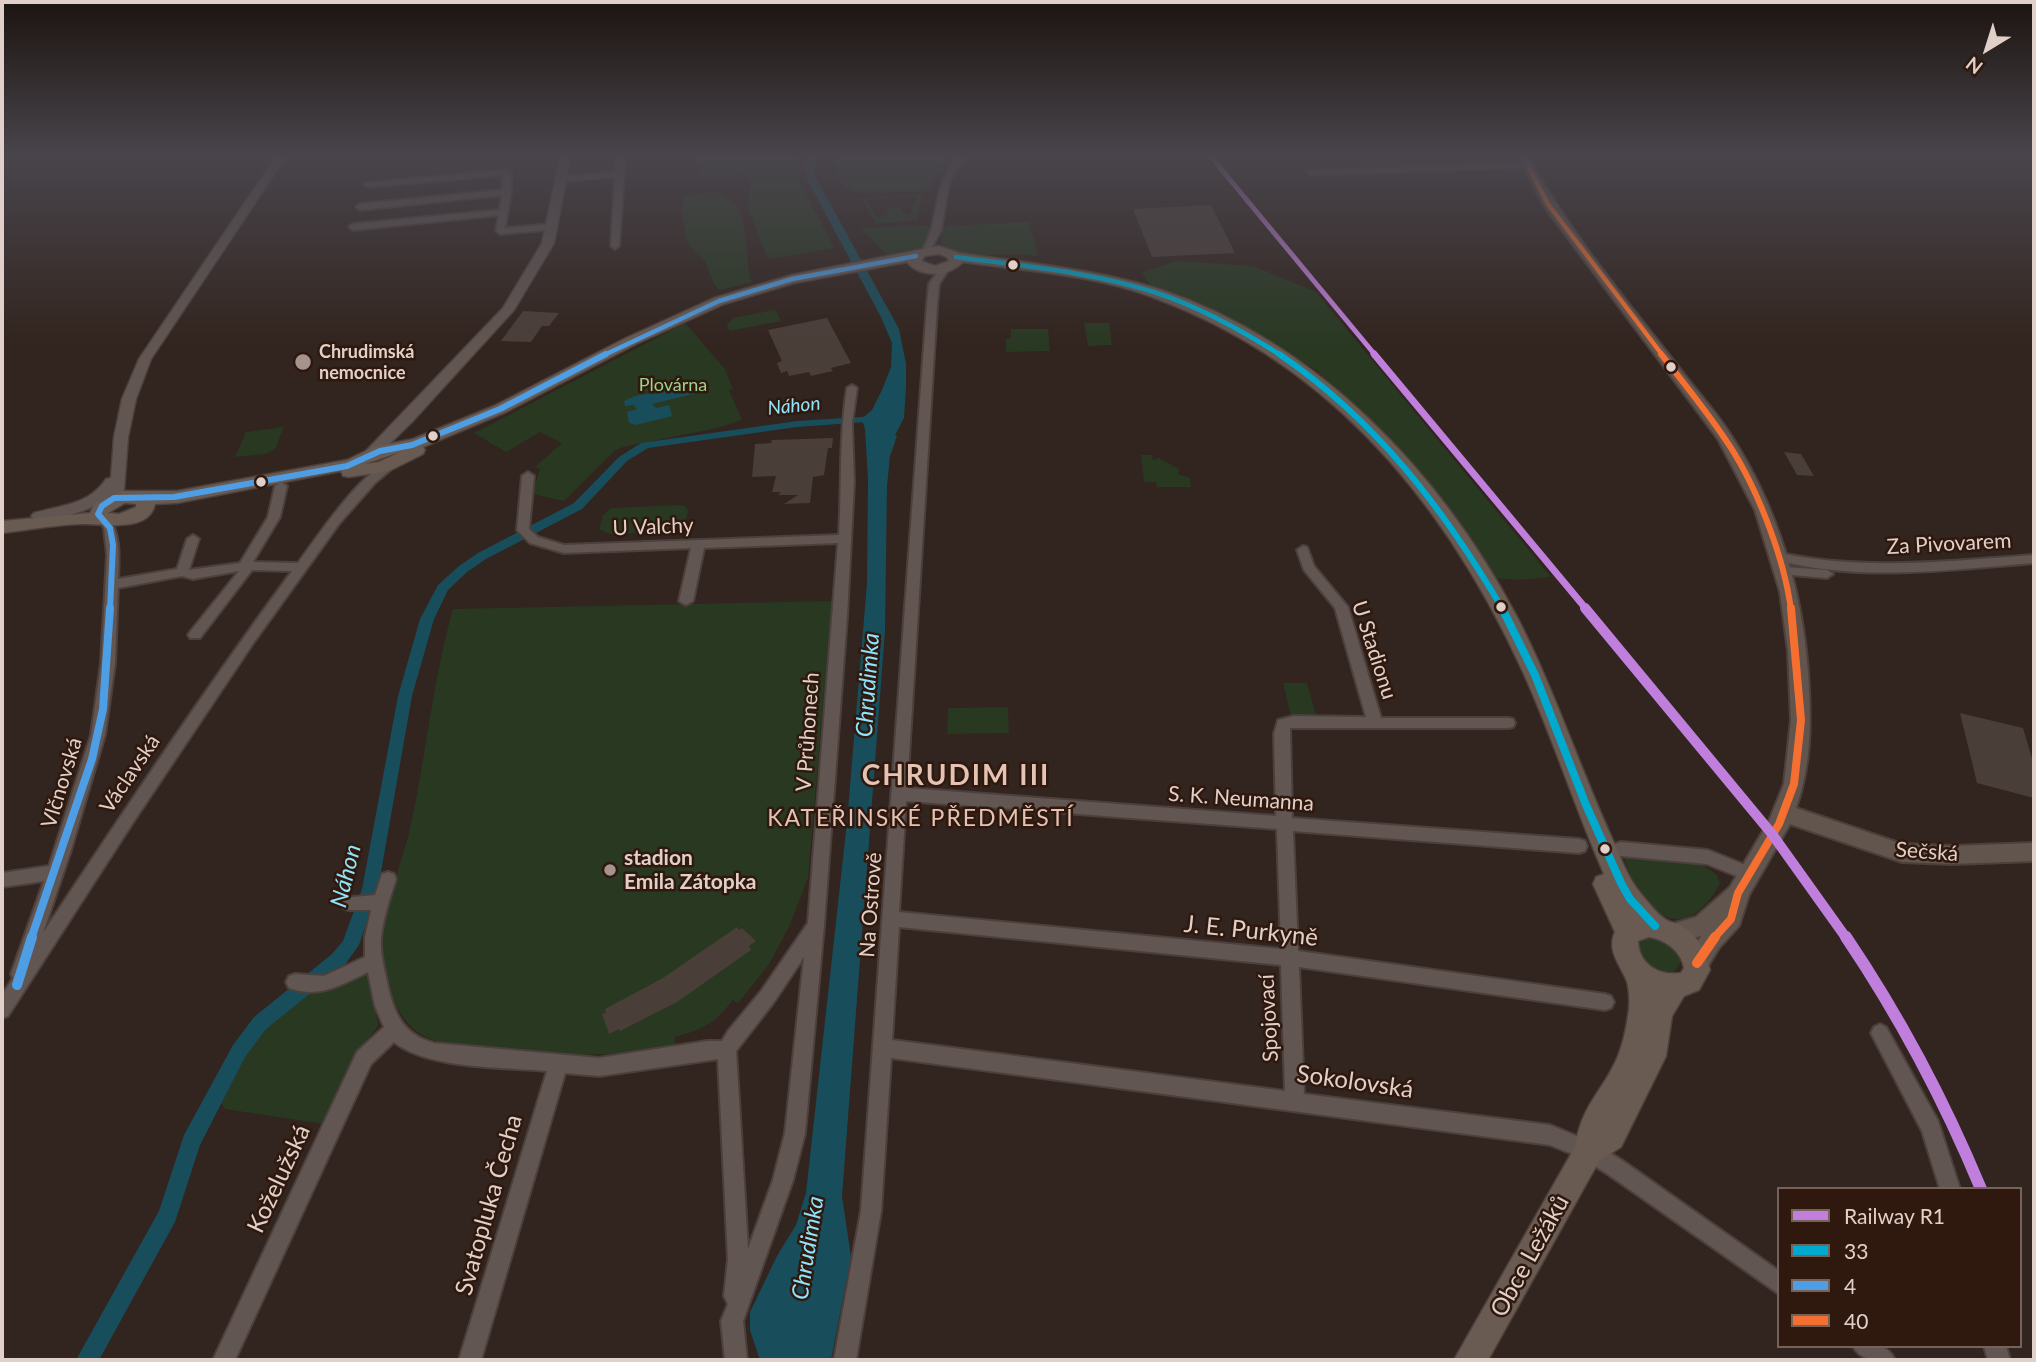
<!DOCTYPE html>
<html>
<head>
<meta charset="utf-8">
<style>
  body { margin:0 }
  #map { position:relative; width:2036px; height:1362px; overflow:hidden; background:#32241e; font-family:Lato,sans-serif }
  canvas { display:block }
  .frame { position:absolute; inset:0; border:4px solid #e1d0c9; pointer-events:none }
  .legend { position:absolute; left:1777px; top:1187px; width:245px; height:161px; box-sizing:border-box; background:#2f180d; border:2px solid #766258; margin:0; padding:9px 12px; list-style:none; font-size:21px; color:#e1d0c9 }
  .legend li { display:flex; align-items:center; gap:14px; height:35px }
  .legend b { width:35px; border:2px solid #766258 }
  .north { position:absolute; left:1952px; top:14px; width:70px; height:70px; -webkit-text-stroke:5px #2f180d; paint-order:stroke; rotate:218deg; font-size:19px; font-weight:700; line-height:28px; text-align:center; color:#e1d0c9 }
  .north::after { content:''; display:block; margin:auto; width:24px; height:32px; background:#e1d0c9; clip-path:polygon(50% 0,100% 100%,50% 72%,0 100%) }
</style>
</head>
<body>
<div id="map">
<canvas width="2036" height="1362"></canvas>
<div class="frame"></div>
<ul class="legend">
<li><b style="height:9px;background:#c07fdc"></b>Railway R1</li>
<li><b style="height:9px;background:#00a9ce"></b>33</li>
<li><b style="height:9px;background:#4d9ee5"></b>4</li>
<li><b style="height:9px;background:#f46f30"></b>40</li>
</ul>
<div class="north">N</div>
</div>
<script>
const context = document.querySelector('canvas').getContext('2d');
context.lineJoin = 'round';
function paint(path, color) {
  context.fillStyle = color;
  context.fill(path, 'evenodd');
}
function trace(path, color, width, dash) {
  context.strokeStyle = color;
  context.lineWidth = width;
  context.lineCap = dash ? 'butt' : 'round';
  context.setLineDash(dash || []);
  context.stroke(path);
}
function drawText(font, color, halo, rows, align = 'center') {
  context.font = font + ' Lato,sans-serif';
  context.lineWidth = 5;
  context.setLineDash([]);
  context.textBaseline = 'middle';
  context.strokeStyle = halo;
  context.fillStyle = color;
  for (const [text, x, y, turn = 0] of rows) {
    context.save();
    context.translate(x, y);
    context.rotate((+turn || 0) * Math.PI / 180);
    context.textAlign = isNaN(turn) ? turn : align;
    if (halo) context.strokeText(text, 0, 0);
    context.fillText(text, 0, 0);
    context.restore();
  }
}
paint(new Path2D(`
  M695 158H799L797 177 834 248 768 259 747 207 751 183 743 174 701 180Z
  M837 158H947L928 191 857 193C841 188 834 174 837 158Z
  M717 192C756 208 741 250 752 282L720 290 715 286 705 261 688 244 681 212 683 196Z
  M922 194 917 220 876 224 863 200 858 199ZM911 196 915 198 910 215 903 213 900 207 888 208 887 214 877 218 867 200Z
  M1029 222 1038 256C1029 255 1019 254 1010 254 995 253 927 264 943 228L948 226Z
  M926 225 932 228 925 249 891 259 861 228Z
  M1178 261 1253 266 1316 292 1551 577 1518 580 1492 578 1454 518 1374 422 1316 370 1235 320 1150 286 1142 272Z
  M775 310 781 321 729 331 727 325 733 318Z
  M685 323 725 369 733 389 729 390 742 420 717 428 623 447 614 451 564 501 532 494 540 469 535 467 562 443 540 432 506 452 474 433Z
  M1084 323H1109L1112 345 1088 346Z
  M1011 329H1048L1050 351 1006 352V339L1011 338Z
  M284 427 275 449 265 454 235 457 246 432Z
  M1141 455H1152L1153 460 1159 458 1179 469 1178 474 1190 478 1191 487H1157L1156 482H1144Z
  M678 505 685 506 688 511 685 525 676 531 609 534 599 529 603 515 611 508Z
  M832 601 808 878 789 927 768 966 738 1003 733 1000C714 1024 704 1029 675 1037V1044C602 1063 522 1053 447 1043 439 1041 429 1040 422 1035 396 1019 383 981 381 952 379 923 401 864 409 833 426 759 432 682 453 609Z
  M1283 683H1307L1316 715 1291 716Z
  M1008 707 1009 733 947 734 948 708Z
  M1623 855 1702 862 1703 865 1717 875 1720 883C1700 922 1669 934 1641 896 1632 884 1628 868 1623 855Z
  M1648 936 1675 946 1683 959 1672 975 1644 964 1637 945Z
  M369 969 378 1026 350 1064 324 1124 225 1109 219 1100C239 1062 269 1005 311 987 330 980 350 975 369 969Z`), '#283821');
paint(new Path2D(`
  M807 158H815V176L899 329 906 364V387L904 418 895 435 897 436 890 456 887 486 885 631 842 1196 851 1257 831 1360H760L750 1330V1312L777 1256 796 1225 806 1193 847 822 867 583 868 479 865 429 863 423 859 421 872 410 882 390 891 367 892 343 881 317 807 179 804 167Z
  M694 384 697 393 652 404 656 408 669 405 672 416 636 425 629 423 627 412 637 409 634 405 625 406 624 401C636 395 644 393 658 394V391Z`), '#184e5b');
paint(new Path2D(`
  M875 416 879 417V421L797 427 648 448 627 461 582 509 486 559 467 572 448 590 434 619 412 696 378 889 359 945 344 966 266 1029 245 1057 200 1145 175 1222 99 1360H76L159 1211 184 1135 233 1045 254 1017 332 954 343 941 362 889 398 696 420 619 438 585 459 566 478 553 574 503 619 457 641 443 797 421Z`), '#184e5b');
paint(new Path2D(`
  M1211 205 1235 253 1152 257 1133 209Z
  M523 311 559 313 549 326H542L531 342 501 341Z
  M827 318 851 363 831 368 833 371 811 376 809 372 789 376 787 371 781 373 777 363 782 361 768 330Z
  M833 438 832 448H828L824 475 813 477 810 503 784 504 798 495H778L781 492H772L776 476 752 477 755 444 771 443 772 440Z
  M1784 452 1801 454 1814 476 1797 475Z
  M1960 713 2023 728 2034 765V798L1977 783Z
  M737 927 739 930 742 928 756 941 749 946 751 950 677 1002 620 1031 619 1029 609 1034 602 1014 606 1013 605 1009 663 978Z`), '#4a3e38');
const minor = new Path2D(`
  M617 158H625L619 246 615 249 611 246 615 177 561 181 557 179 561 177 615 172Z
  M956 158H964L949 182 941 230 929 253H923L922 251C941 220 931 189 956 158Z
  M1529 163V167H1526L1312 175 1308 173 1312 171Z
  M507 170 511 172V192L505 228 553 224 557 227 556 229 500 234 496 231 499 215 353 230 349 227 353 224 500 210 502 195 360 210 356 207 360 204 502 190 503 175 368 187 364 185 365 183Z
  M941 267 949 269 939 284 937 305 907 788 1276 816 1274 734 1278 720 1294 716 1366 717 1335 608 1304 570 1297 550 1303 546 1307 547 1314 566 1348 607 1381 718H1508L1513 719 1515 723 1513 727 1508 728H1290L1292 818 1579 839 1585 841 1587 846 1585 851 1579 853 1293 831 1298 951 1605 994 1611 996 1614 1002 1611 1008 1605 1010 1299 967 1304 1094 1550 1125 1596 1144 1623 1161 1779 1271V1294L1609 1175 1582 1158 1550 1145 891 1058 881 1211 856 1360H834L861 1211 927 305 929 284ZM906 801 1277 829 1281 949 899 912ZM899 927 1281 965 1285 1091 892 1040Z
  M852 385 857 388 852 423 854 482 847 616 824 925 805 1133 793 1180 743 1321 747 1360H725L721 1321 728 1304 724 1296 728 1259 718 1059 599 1076 565 1073 481 1360H459L547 1071C504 1067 427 1069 394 1042L371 1064 235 1360H213L357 1052 384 1027 375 1006 368 972C341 985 319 999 289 988L286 982 289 976 295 974 324 976 365 957V937L371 910H349L343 908 341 903 343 898 375 895 382 874 388 872 394 874 396 879C390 898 383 918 381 938 380 951 383 964 386 977 392 1008 400 1034 434 1043L599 1058 707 1041H722L728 1031 762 990 808 923 838 543 704 548 693 601 686 605 679 601 691 548 564 553 530 543 517 530 522 476 528 472 534 476 529 529 538 537 564 545 839 535C842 486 839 437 847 388ZM804 957 785 1133 773 1180 748 1249 736 1051 774 1002Z
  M391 461 395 462V466L375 483 339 524 254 642 134 821 8 1016 2 1018V995L13 978 11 974 44 881 2 887V873L49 866 91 735 101 663 107 555 104 528 98 519 100 516H108C121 535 119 557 118 579L177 569 187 539 193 535 199 539 189 570 240 563 268 517 275 486 281 482 287 486 280 517 253 562 298 563C318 536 360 472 391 461ZM252 570 292 571C205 689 124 811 43 933L71 850 105 735 115 663 118 588 182 576 193 579 239 571 190 632 188 635 190 638H200Z
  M1780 553C1865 571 1948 561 2034 555V563C1948 570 1860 582 1776 560L1774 557Z
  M1784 567 1827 570 1833 574 1827 578 1780 574 1778 571Z
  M1621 842 1708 850 1755 869 1757 874 1755 879 1749 881 1707 864 1621 856 1615 854 1613 849 1615 844Z
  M1880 1024 1886 1027 1938 1121 1960 1189H1940L1922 1131 1871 1033 1874 1027Z
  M1853 1346C1870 1346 1887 1342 1895 1360 1879 1361 1861 1362 1853 1346Z
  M1984 1346H2006L2010 1360H1988Z`);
const tertiary = new Path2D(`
  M275 158H285L151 359 136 399 128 437 124 490 114 504 109 506 102 502C88 511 50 523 34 519L31 516 34 513C62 505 89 505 106 479L111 478 114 437 122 399 139 359Z
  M560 158H570L554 243 514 310 412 422 374 459H364V453L503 308 542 243Z`);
const secondary = new Path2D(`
  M1519 158H1529C1572 237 1632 307 1687 378 1702 397 1719 416 1732 437 1777 507 1802 589 1808 672 1811 720 1812 763 1796 808L1902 844 1952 846 2034 843V861L1952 864 1902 862 1790 824 1749 895 1739 926 1719 948 1705 971 1697 974 1689 971 1685 963 1701 936 1673 943 1665 940 1661 933 1665 926 1696 917 1730 887 1769 821 1784 784 1791 720 1788 651 1780 592 1755 510 1718 439 1544 206Z`);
const primary = new Path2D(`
  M939 246 959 253C1027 263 1097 269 1162 290 1318 343 1441 473 1516 615 1553 686 1578 763 1611 836 1620 855 1627 878 1642 895 1648 902 1657 914 1665 919 1669 922 1676 923 1680 925 1698 935 1706 951 1710 970L1699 990 1684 996 1672 1016 1666 1056 1621 1147 1599 1161 1488 1360H1454L1575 1147C1582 1103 1603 1092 1618 1056 1624 1041 1627 1024 1629 1009 1630 1000 1629 984 1625 977 1618 962 1607 949 1615 932L1593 884 1596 877 1604 874C1575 808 1553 738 1523 672 1447 505 1332 364 1155 298 1095 275 1026 271 963 262 949 277 920 278 907 262L794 283 724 304 636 344 506 412 423 447 425 450 423 454 389 471 349 477 343 476 341 471 177 503 155 504C149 534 101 523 80 524 54 525 28 530 2 533V521L90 513 94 504 122 491H177L347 460 374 447 413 439 494 406 626 338 714 298 792 275ZM939 254 947 257 949 261 935 266 921 261 925 256ZM400 452 379 462 365 464ZM125 503 136 504V507L119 514 108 513ZM1649 937C1666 940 1681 951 1684 968L1681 973C1659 976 1639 965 1638 941Z`);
trace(minor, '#4d403c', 4);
trace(tertiary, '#4d403c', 3);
trace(secondary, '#4d403c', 4);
trace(primary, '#4d403c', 3);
paint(minor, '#625652');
paint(tertiary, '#625652');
paint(secondary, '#62554e');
paint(primary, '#695a52');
trace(new Path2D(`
  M956 257C1023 266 1093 272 1157 293 1202 308 1243 331 1282 356`), '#00a9ce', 4.5);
trace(new Path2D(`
  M1279 354C1376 420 1445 510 1503 610`), '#00a9ce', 6);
trace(new Path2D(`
  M1502 608 1535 675 1586 805 1621 883 1630 899 1655 926`), '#00a9ce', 8);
trace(new Path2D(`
  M602 356 719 301 792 279 916 256`), '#4d9ee5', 4.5);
trace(new Path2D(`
  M110 610 113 545 110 528 98 514 102 506 114 498 174 497 347 466 380 451 412 445 500 409 606 354`), '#4d9ee5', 6);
trace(new Path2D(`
  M31 939 92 759 103 709 110 608`), '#4d9ee5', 8);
trace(new Path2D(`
  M17 985 32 937`), '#4d9ee5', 10);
trace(new Path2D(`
  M1524 158 1548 204 1663 356`), '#f46f30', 4.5);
trace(new Path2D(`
  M1661 354C1682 381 1704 408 1723 436 1755 481 1784 556 1791 610`), '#f46f30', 6);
trace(new Path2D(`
  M1713 939 1731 919 1738 893 1779 824 1794 784 1801 720 1791 608`), '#f46f30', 8);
trace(new Path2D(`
  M1697 963 1715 937`), '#f46f30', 10);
trace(new Path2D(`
  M1212 158 1376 356`), '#c07fdc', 5);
trace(new Path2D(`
  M1374 354 1587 610`), '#c07fdc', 7);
trace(new Path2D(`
  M1585 608 1772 834 1847 939`), '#c07fdc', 10);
trace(new Path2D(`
  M1846 937C1900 1017 1944 1100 1981 1189`), '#c07fdc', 12);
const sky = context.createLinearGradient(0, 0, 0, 349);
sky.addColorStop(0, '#1c1410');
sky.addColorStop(0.45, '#49454c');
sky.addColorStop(1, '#49454c00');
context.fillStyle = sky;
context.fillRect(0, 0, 2036, 349);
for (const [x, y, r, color] of [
  [1013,265,6,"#e1d0c9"],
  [303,362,9,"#a4948d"],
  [1671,367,6,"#e1d0c9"],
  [433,436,6,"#e1d0c9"],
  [261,482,6,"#e1d0c9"],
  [1501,607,6,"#e1d0c9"],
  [1605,849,6,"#e1d0c9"],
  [610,870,7,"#a4948d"]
]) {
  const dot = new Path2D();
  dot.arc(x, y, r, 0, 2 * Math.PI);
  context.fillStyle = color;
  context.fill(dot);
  trace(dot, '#2f180d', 2.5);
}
drawText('bold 18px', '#e1d0c9', '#2f180d', [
  ["Chrudimská",319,352],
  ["nemocnice",319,373]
], 'left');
drawText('18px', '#9bd28d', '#2f180d', [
  ["Plovárna",673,385]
]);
drawText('italic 19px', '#8fe4fc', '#2f180d', [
  ["Náhon",794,406,-6]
]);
drawText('21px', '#e1d0c9', '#2f180d', [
  ["U Valchy",653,527,-2],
  ["Za Pivovarem",1949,544,-3],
  ["U Stadionu",1374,650,72],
  ["V Průhonech",808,732,-86],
  ["Václavská",130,774,-56],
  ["Vlčnovská",62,783,-73],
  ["S. K. Neumanna",1241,799,4],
  ["Sečská",1927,852,4],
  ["Na Ostrově",871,905,-86],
  ["Spojovací",1269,1018,-93]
]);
drawText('bold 21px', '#e1d0c9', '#2f180d', [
  ["stadion",624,858],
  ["Emila Zátopka",624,882]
], 'left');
drawText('italic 23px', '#8fe4fc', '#2f180d', [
  ["Chrudimka",868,685,-86],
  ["Náhon",346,876,-76],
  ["Chrudimka",808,1248,-81]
]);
context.letterSpacing = '2px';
drawText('23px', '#e4c3b4', '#2f180d', [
  ["KATEŘINSKÉ PŘEDMĚSTÍ",921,819]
]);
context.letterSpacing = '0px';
drawText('24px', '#e1d0c9', '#2f180d', [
  ["J. E. Purkyně",1251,931,6],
  ["Sokolovská",1355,1082,8],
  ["Koželužská",279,1179,-65],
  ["Svatopluka Čecha",489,1205,-74],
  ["Obce Ležáků",1530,1256,-61]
]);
context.letterSpacing = '2px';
drawText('bold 28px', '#e4c3b4', '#2f180d', [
  ["CHRUDIM III",956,776]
]);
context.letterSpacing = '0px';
</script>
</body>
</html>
